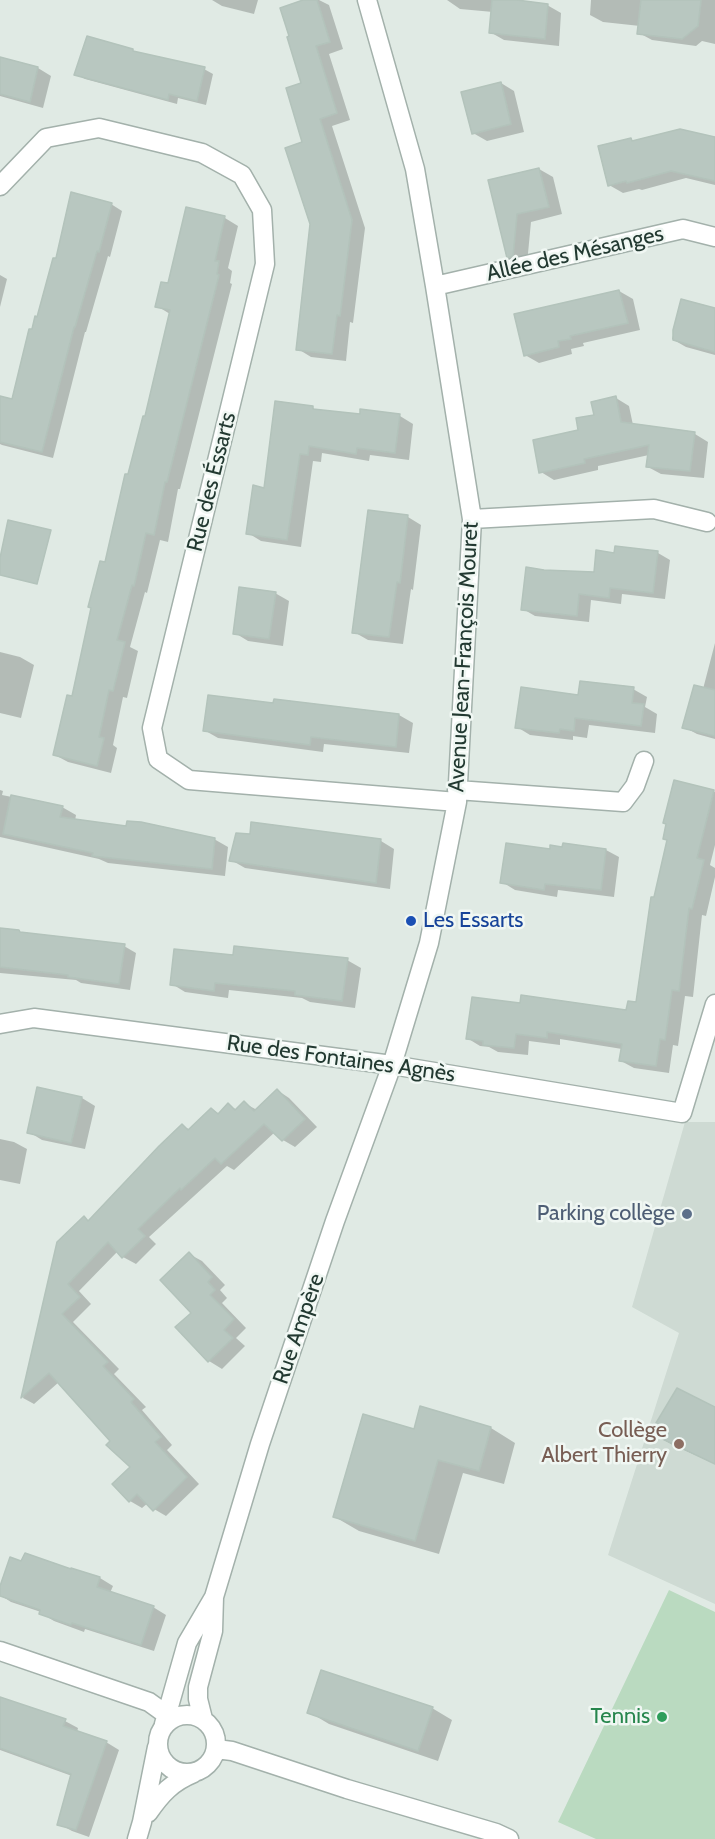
<!DOCTYPE html>
<html>
<head>
<meta charset="utf-8">
<style>
  body { margin:0 }
  canvas { display:block; background:#e0eae4 }
</style>
</head>
<body>
<canvas width="715" height="1839"></canvas>
<script>
const context = document.querySelector('canvas').getContext('2d');
context.lineJoin = 'round';
function paint(path, color) {
  context.fillStyle = color;
  context.fill(path, 'evenodd');
}
function trace(path, color, width, dash) {
  context.strokeStyle = color;
  context.lineWidth = width;
  context.lineCap = dash ? 'butt' : 'round';
  context.setLineDash(dash || []);
  context.stroke(path);
}
function drawText(font, color, halo, rows, align = 'center') {
  context.font = font + ' Cabin,sans-serif';
  context.lineWidth = 5;
  context.setLineDash([]);
  context.textBaseline = 'middle';
  context.strokeStyle = halo;
  context.fillStyle = color;
  for (const [text, x, y, turn = 0] of rows) {
    context.save();
    context.translate(x, y);
    context.rotate((+turn || 0) * Math.PI / 180);
    context.textAlign = isNaN(turn) ? turn : align;
    if (halo) context.strokeText(text, 0, 0);
    context.fillText(text, 0, 0);
    context.restore();
  }
}
paint(new Path2D(`
  M685 1122H715V1604L608 1555 679 1333 632 1307Z`), '#cedad3');
paint(new Path2D(`
  M669 1590 715 1612V1839H596L558 1822Z`), '#badac0');
paint(new Path2D(`
  M212 0H258L254 14 222 6Z
  M308 0H319L329 5 343 49 329 54 350 120 332 126 365 228 353 323 350 322 346 361 311 357 298 349 311 224 304 143 303 84Z
  M447 0H506L547 5 561 13 559 46 504 40 490 32 493 12 460 9Z
  M591 0H715V44L702 41 696 46 652 40 639 33 640 26 603 22 590 15Z
  M132 50 138 54 204 69 213 74 206 105 178 98 177 104 85 79 76 74Z
  M0 59 38 68 51 76 43 108 0 96Z
  M501 83 514 91 524 132 487 141 473 133Z
  M715 139V185L686 178 642 190 639 189 623 193 609 185 631 140 635 142Z
  M539 169 553 177 562 214 531 222 527 264 522 265 509 257 489 182Z
  M111 204 122 211 110 257 108 256 86 332H85L53 458 2 445 0 444V401H14L57 260Z
  M187 209 225 218 238 226 228 268 232 271 230 283 232 284 180 489H178L168 542 160 540 147 593 145 592 130 647 138 651 127 698 123 697 113 745 117 748 111 773 68 762 55 755 73 697 106 564 147 418 170 314 157 306 169 285Z
  M0 275 7 279 0 307Z
  M619 291 633 299 640 330 583 343 584 346 571 349 572 354 539 363 525 355Z
  M682 301 715 310V355L686 347 672 339Z
  M616 398 629 406 633 425 695 434 708 442 704 478 661 474 648 467 649 455 598 466V470L554 480 541 472 580 431Z
  M313 408 318 411 361 416 362 411 400 416 413 424 409 460 370 455 369 461 322 453 321 462 313 461 301 547 261 541 248 533 265 489Z
  M408 517 421 525 413 590 411 589 403 644 368 640 354 632Z
  M616 547 658 553 670 560 665 599 622 594 621 604 591 600 589 622 535 616 523 609 595 574 615 555Z
  M275 593 289 601 283 646 248 641 235 633Z
  M715 643V739L697 734 684 727 703 689Z
  M0 652 20 657 34 665 21 718 0 713Z
  M633 689 647 697 645 707 657 714 655 733 589 725 587 738 573 736V740L530 735 517 727 580 697Z
  M275 700 399 715 413 723 409 753 324 744 323 752 218 738 204 730 274 705Z
  M0 790 3 791 2 795 62 807 76 815 75 821 214 839 228 847 225 876 108 863 99 859 0 837Z
  M713 791 715 792V845L710 865 715 868V877L706 916 702 915 693 997 685 996 678 1046 673 1045 669 1073 634 1068 621 1061 622 1049 560 1039V1045L529 1041 528 1055 498 1052 489 1047 480 1046 467 1038 521 1005 628 1012 637 1004 655 898Z
  M381 841 394 849 390 889 245 868 231 860Z
  M606 850 619 857 614 897 558 890 557 897 515 890 502 882 551 851Z
  M0 930 124 946 136 953 130 990 81 983 76 980 0 973Z
  M234 957 347 960 361 968 355 1008 310 1002 302 998 229 990 228 998 185 992 172 984Z
  M277 1090 289 1098 317 1127 295 1147 283 1140 275 1132 234 1170 227 1166 149 1237 156 1244 136 1264 123 1257 118 1251 79 1291 91 1304 73 1322 119 1369 114 1374 146 1407 142 1410 172 1445 167 1450 199 1484 166 1516 154 1509 148 1503 142 1508 130 1501 114 1484 132 1467 112 1441 59 1382 34 1404 23 1398 58 1243 84 1218 90 1222 182 1126 191 1130 212 1110 220 1114 228 1105 237 1110 244 1103 257 1110Z
  M82 1098 95 1106 85 1149 42 1140 29 1132Z
  M0 1139 14 1142 27 1149 20 1184 0 1180Z
  M189 1254 202 1261 225 1285 220 1290 227 1298 222 1303 246 1328 236 1338 245 1346 222 1369 209 1361 177 1327 193 1313Z
  M421 1408 491 1428 515 1443 504 1484 463 1473 439 1554 359 1531 335 1517 415 1431Z
  M715 1408V1464L671 1444 652 1433Z
  M22 1562 72 1570 100 1578 113 1586 110 1593 153 1607 166 1615 154 1651 85 1629 84 1632 54 1621 41 1613V1612L11 1602 0 1595V1590Z
  M0 1698 65 1721 78 1728 77 1732 106 1742 119 1750 89 1837 72 1831 59 1824 72 1776 0 1750Z
  M432 1708 452 1720 438 1761 329 1724 309 1712Z`), '#0003');
const building = new Path2D(`
  M303 0H317L330 42 316 46 337 113 320 119 352 220 340 316 337 315 332 354 296 350 310 224 285 148 302 142 286 88 301 83 287 37 289 36 280 8Z
  M492 0H517L548 4 545 39 489 33Z
  M641 0H701L698 26 682 39 637 34Z
  M87 36 133 49V51L205 67 197 101 169 94 168 100 74 75Z
  M0 57 38 67 30 102 0 94Z
  M501 82 511 124 472 134 461 92Z
  M680 129 715 137V181L671 171 627 183 626 181 608 186 598 146 631 138 632 141Z
  M539 168 549 207 517 214 513 256 507 258 488 180Z
  M71 192 112 203 99 252 97 251 75 327H74L42 452 0 442V396L12 399 29 329H32L35 316 37 317 53 258H56Z
  M186 207 225 216 215 261H219L217 274 219 275 167 482H165L154 535 146 533 134 586 132 585 117 640 125 642 113 691 109 690 99 737 104 738 97 766 53 755 67 695 72 696 91 608 88 607 100 561 105 562 125 474H128L143 416H145L170 310 155 307 161 282 168 283Z
  M619 290 628 323 570 336 571 339 558 341 559 347 524 356 514 314Z
  M681 299 715 308V352L673 340V330Z
  M616 396 621 422 695 432 690 471 646 467 649 445 584 459 585 463 539 473 533 440 578 430 576 418 594 415 591 402Z
  M275 401 313 406V409L360 414V409L400 414 395 453 357 448 356 454 309 446 308 455 300 454 287 540 246 534 253 485 264 488Z
  M368 510 408 515 400 583 397 582 389 637 352 633Z
  M8 520 51 530 37 584 0 575V558Z
  M615 546 658 551 653 593 610 588 609 598 579 594 577 616 521 610 526 567 544 570 594 572 596 550 614 553Z
  M239 587 276 592 269 639 233 634Z
  M580 681 634 687 632 703 644 704 641 726 575 718 574 731 560 729 559 733 515 728 521 687 578 695Z
  M694 685 715 690V736L682 728Z
  M208 695 273 703 274 699 399 714 396 747 311 737 310 745 203 731Z
  M674 780 714 790 697 858 704 860 692 909 689 908 679 991 672 990 665 1040 660 1039 656 1066 619 1061 622 1044 547 1032V1038L516 1034 514 1048 483 1045V1041L466 1039 472 997 520 1003 521 995 626 1010 628 1001 636 1002 651 897H654L667 840 663 839 666 824 663 823Z
  M11 795 63 806 60 817 126 826 127 821 141 822 215 838 212 869 92 856 93 853 3 834Z
  M251 822 381 839 376 883 229 861 236 833 250 834Z
  M506 843 550 849V845L562 847 563 843 606 849 601 890 545 884 544 890 500 883Z
  M0 928 19 930 20 932 125 944 119 984 68 977V975L0 967Z
  M234 946 348 958 342 1001 295 995V991L215 983 214 991 170 985 174 949 233 955Z
  M37 1087 82 1097 71 1143 27 1133Z
  M277 1089 305 1119 282 1141 264 1124 221 1164 215 1158 181 1190 180 1188 138 1229 145 1236 122 1258 108 1242 68 1284 80 1297 62 1314 108 1362 103 1366 134 1399 131 1402 161 1437 155 1442 187 1477 153 1511 137 1494 129 1502 112 1484 130 1467 106 1445 110 1441 49 1373 21 1398 57 1242 84 1216 88 1221 159 1146 182 1124 188 1130 211 1108 218 1114 228 1103 235 1110 244 1101 254 1111Z
  M189 1252 212 1277 208 1282 215 1290 210 1295 234 1319 224 1330 233 1338 208 1362 175 1327 191 1313 160 1280Z
  M677 1388 715 1407V1464L650 1433Z
  M420 1406 491 1427 479 1471 438 1460 415 1541 333 1517 363 1414 414 1429Z
  M25 1553 71 1569V1568L100 1577 97 1587 154 1606 141 1645 72 1623 71 1625 39 1614 40 1610 0 1596V1586L10 1557 21 1561Z
  M321 1670 433 1707 418 1751 307 1713Z
  M0 1697 66 1719 63 1726 107 1741 76 1830 57 1825 71 1774 0 1748Z`);
paint(building, '#b8c7c0');
trace(building, '#b3c3bb', 1.5);
const minor = new Path2D(`
  M0 186 46 138 99 128 202 153 242 175 262 210 265 264 152 728 158 759 189 780 457 802
  M435 286 683 229 715 237
  M472 519 654 509 707 522
  M457 790 623 802 635 786 644 761
  M0 1024 34 1018 392 1065 682 1113 715 1004
  M0 1651 149 1702 167 1715 171 1720
  M158 1744a29 29 0 1 1 58 0a29 29 0 1 1-58 0Z
  M203 1719 198 1699V1687L213 1631 214 1597 260 1444 335 1221 392 1065 429 943 457 802 472 519 435 286 415 169 367 0
  M164 1724 187 1643 214 1597
  M216 1749 232 1751 347 1789 496 1833 509 1839
  M148 1813C161 1794 172 1782 194 1773
  M137 1839 142 1822 157 1747`);
trace(minor, '#a3b1ab', 21);
trace(minor, '#fff', 18);
for (const [x, y, r, color] of [
  [411,921,6,"#1a4fb4"],
  [687,1214,6,"#5c6f8a"],
  [679,1444,6,"#8d6e63"],
  [662,1717,6,"#2e9e5b"]
]) {
  const dot = new Path2D();
  dot.arc(x, y, r, 0, 2 * Math.PI);
  context.fillStyle = color;
  context.fill(dot);
  trace(dot, '#f0f7f3', 2);
}
drawText('22px', '#223931', '#f0f7f3', [
  ["Allée des Mésanges",575,254,-13],
  ["Rue des Éssarts",212,482,-76],
  ["Avenue Jean-François Mouret",464,657,-87],
  ["Rue des Fontaines Agnès",341,1059,8],
  ["Rue Ampère",299,1329,-71]
]);
drawText('22px', '#164399', '#f0f7f3', [
  ["Les Essarts",423,921]
], 'left');
drawText('22px', '#4e5e75', '#f0f7f3', [
  ["Parking collège",675,1214]
], 'right');
drawText('22px', '#785e54', '#f0f7f3', [
  ["Collège",667,1431],
  ["Albert Thierry",667,1456]
], 'right');
drawText('22px', '#27864d', '#f0f7f3', [
  ["Tennis",650,1717]
], 'right');
</script>
</body>
</html>
